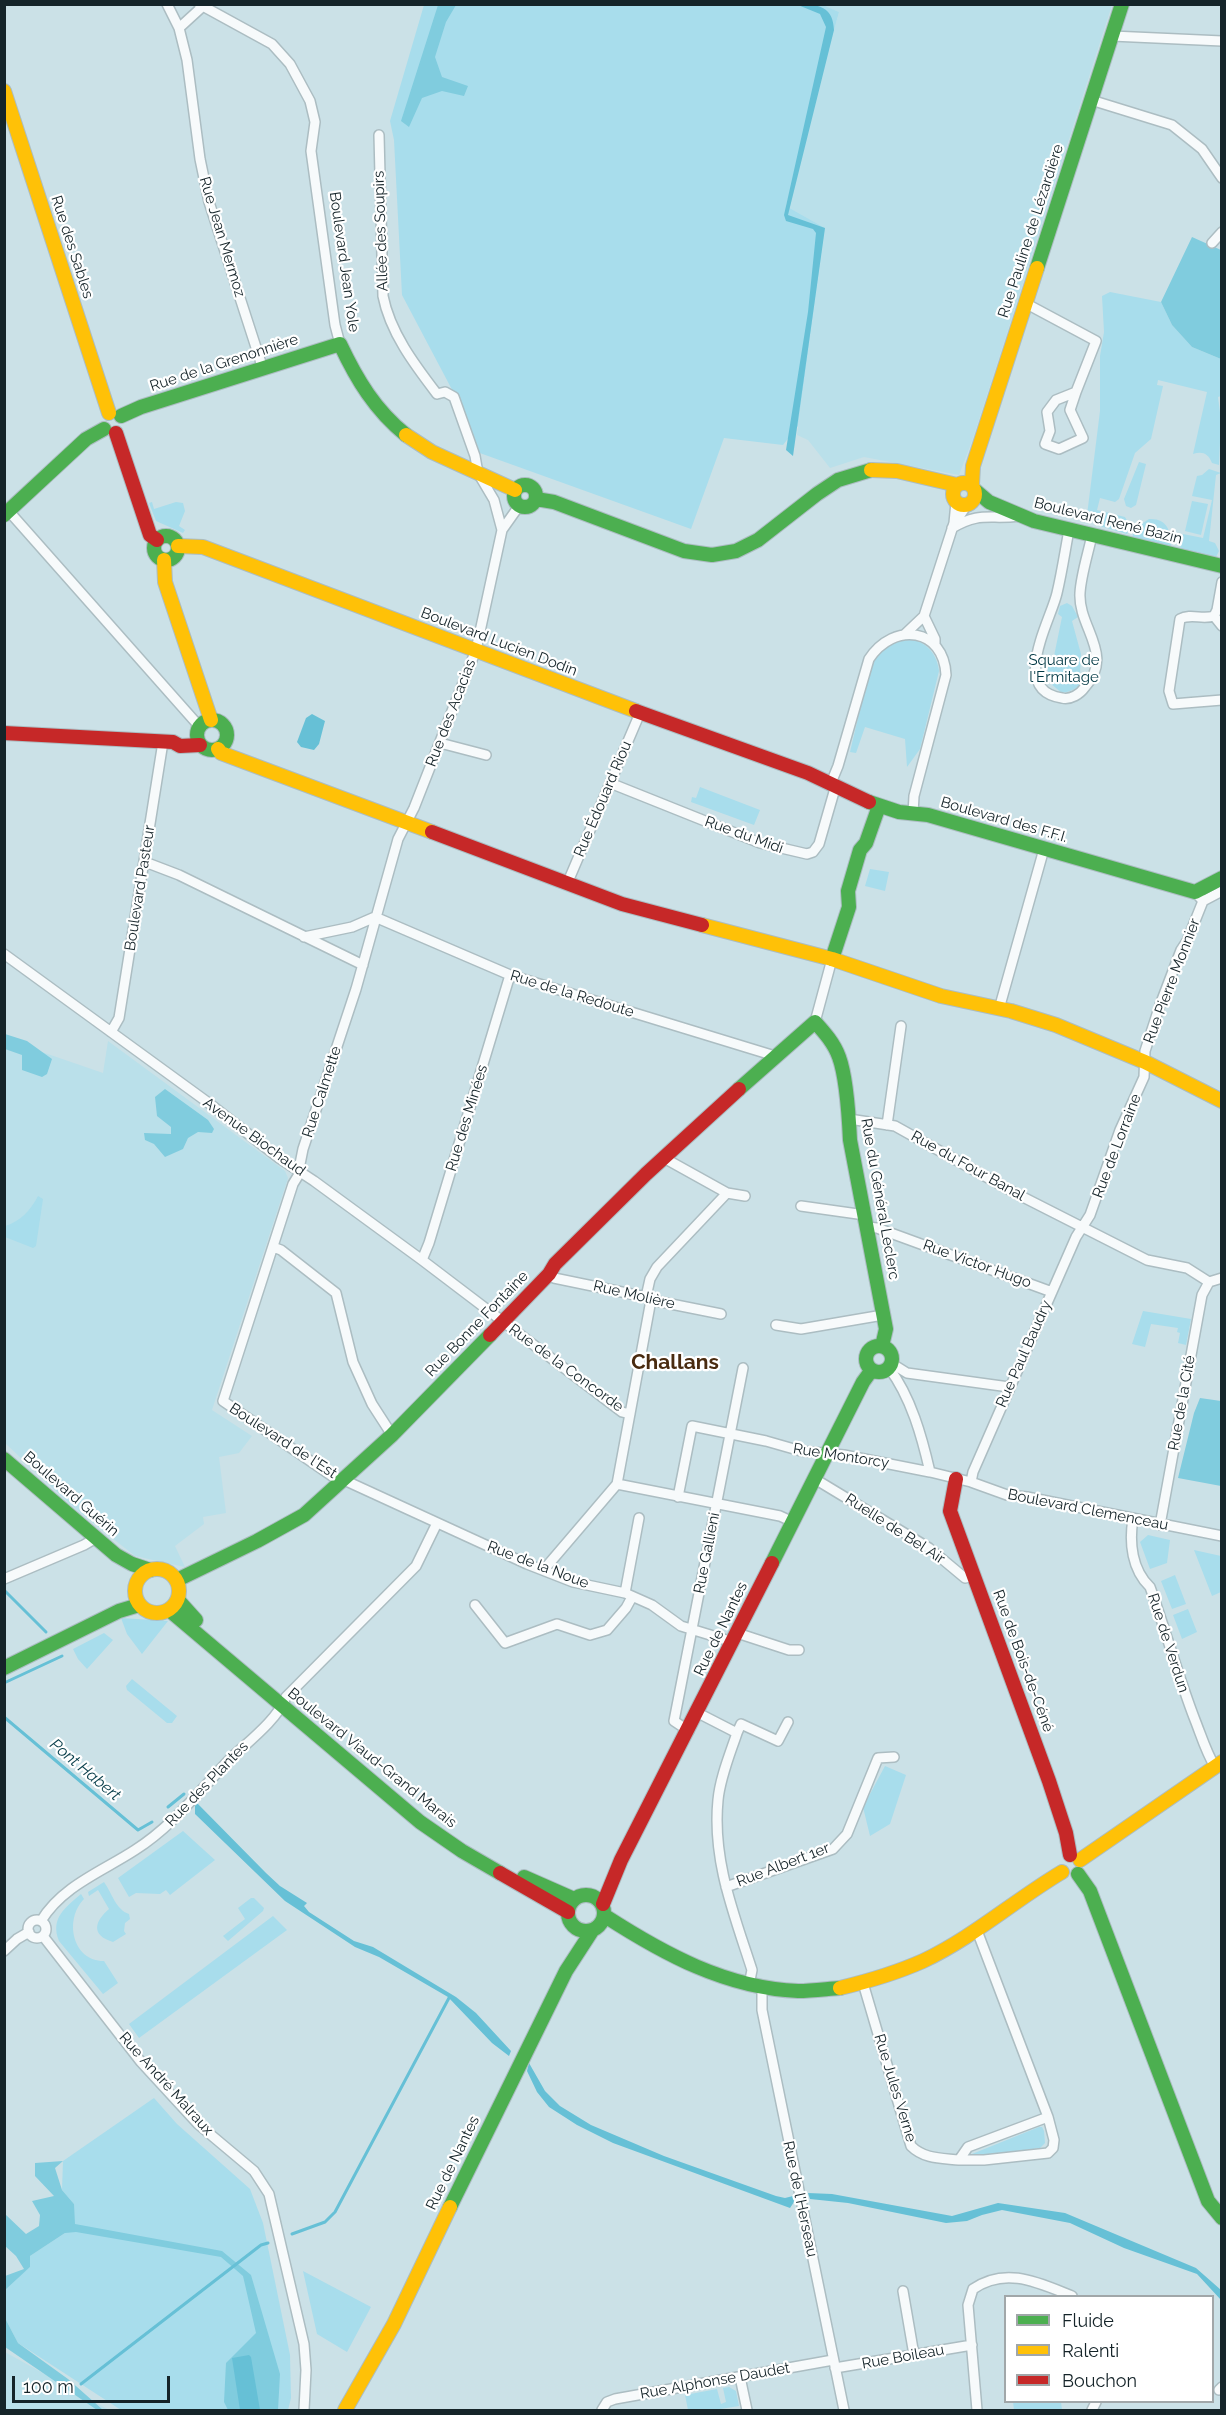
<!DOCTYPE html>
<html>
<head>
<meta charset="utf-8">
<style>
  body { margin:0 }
  #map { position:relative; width:1226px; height:2415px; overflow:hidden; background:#cbe1e7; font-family:Raleway,sans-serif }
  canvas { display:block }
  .frame { position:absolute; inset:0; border:6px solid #152429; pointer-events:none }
  .legend { position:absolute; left:1004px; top:2295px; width:210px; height:108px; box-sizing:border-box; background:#fff; border:2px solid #a1a7a9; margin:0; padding:8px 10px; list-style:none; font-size:18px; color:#152429 }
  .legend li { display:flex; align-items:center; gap:12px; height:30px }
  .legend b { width:30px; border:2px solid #a1a7a9 }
  .scale { position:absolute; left:12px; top:2376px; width:158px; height:27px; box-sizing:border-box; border:3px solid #152429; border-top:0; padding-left:8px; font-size:18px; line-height:21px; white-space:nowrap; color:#152429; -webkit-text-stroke:4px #fff; paint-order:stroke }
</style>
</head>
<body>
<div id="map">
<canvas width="1226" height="2415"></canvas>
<div class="frame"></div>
<ul class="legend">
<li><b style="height:8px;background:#4caf50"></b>Fluide</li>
<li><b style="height:8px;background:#ffc107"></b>Ralenti</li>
<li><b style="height:8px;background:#c62828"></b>Bouchon</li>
</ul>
<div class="scale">100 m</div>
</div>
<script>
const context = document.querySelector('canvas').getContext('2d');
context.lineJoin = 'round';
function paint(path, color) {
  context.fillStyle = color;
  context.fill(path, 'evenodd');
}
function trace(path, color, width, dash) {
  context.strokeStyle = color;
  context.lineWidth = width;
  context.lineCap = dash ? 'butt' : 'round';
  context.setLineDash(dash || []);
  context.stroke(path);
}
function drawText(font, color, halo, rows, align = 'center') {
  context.font = font + ' Raleway,sans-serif';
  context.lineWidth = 4.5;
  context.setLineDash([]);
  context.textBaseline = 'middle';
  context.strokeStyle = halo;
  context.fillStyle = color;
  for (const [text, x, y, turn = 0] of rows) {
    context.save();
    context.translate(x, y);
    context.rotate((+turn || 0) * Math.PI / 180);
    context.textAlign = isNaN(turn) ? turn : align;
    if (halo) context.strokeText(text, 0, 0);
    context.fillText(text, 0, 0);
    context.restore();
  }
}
paint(new Path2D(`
  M820 5H1112L1007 333 972 441 959 475 864 457 830 468 808 440 797 435 825 228 786 206 839 12Z
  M4 1039 103 1073 108 1041 285 1171 288 1178 212 1410 252 1436 239 1453 219 1457 226 1513 203 1517 204 1524 175 1546 185 1567 135 1556 73 1507 5 1443Z
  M5 2352 109 2410H5Z`), '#bae0ea');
paint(new Path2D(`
  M820 4 839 12 786 206 825 228 798 426 783 445 724 438 691 529 477 452 458 401 402 295 394 140 390 121 424 5Z
  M1110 292 1161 302 1172 325 1192 347 1221 359V396L1218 397 1221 420 1219 465 1212 463C1208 453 1202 451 1193 454L1207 392 1158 380 1157 385 1163 386 1151 439 1135 453 1119 499 1115 502 1100 498 1097 510 1125 517 1130 526 1127 534 1100 526 1097 521 1086 523 1100 411V356L1104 332 1102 296Z
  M1139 462 1146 464 1136 505 1131 508 1126 506 1124 499Z
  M1209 469 1221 473 1216 475 1209 541 1215 543 1219 551 1216 557 1180 549 1183 534 1203 538 1212 500 1192 496 1197 476 1202 475Z
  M1192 501 1208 504 1201 535 1185 531Z
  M152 502 154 509 176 502 183 503 185 511 179 526 185 530 183 533 156 521 149 503Z
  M1149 519C1167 518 1171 531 1171 546L1132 538 1135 528Z
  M1067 603 1072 606 1078 617 1072 621 1081 654 1080 674 1084 676C1081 687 1073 691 1062 693L1051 684 1047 667 1049 657 1054 656 1062 617 1058 614 1060 606Z
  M906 636C925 643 936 650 939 671L920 749 907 767 905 739 865 727 856 753 850 752 871 662 884 645Z
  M700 787 760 810 754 825 691 802 692 797 696 798Z
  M870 869 889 872 885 891 865 886Z
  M38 1196 43 1199 36 1246 33 1248 5 1237V1226C21 1221 30 1211 38 1196Z
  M1143 1311 1191 1319 1186 1345 1178 1343 1180 1333 1177 1332 1178 1328 1151 1324 1145 1347 1132 1344Z
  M1148 1535 1170 1540 1167 1563 1150 1569 1140 1542Z
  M1194 1550 1221 1556V1592L1212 1596Z
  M1175 1575 1186 1604 1172 1609 1161 1581Z
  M1188 1609 1197 1632 1182 1639 1173 1615Z
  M121 1618 168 1621 142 1654 127 1634Z
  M104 1633 113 1640 87 1669 78 1659 73 1649Z
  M132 1679 177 1716 172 1723H167L127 1690 126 1686Z
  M885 1766 906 1775 890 1824 870 1836 863 1807Z
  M183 1831 215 1860 170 1895 166 1890 160 1894 136 1893 129 1897 118 1878Z
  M104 1882C112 1893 116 1910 129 1914L130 1919 125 1923 124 1931 126 1934 113 1942C90 1935 95 1921 109 1909L98 1890 89 1896 88 1892Z
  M81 1894 84 1899C64 1919 72 1961 104 1961L118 1983 103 1994 59 1941C50 1918 65 1908 81 1894Z
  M251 1898H254L264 1908 263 1911 228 1941 223 1936 245 1919 238 1908Z
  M273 1916 287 1930 139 2038 129 2024Z
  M154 2098 177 2124 250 2189 263 2223 290 2355 291 2398 288 2410H121L18 2343 6 2320 4 2290 6 2286 30 2267V2256L65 2233 74 2204 62 2190 63 2161Z
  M1039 2127H1042L1044 2131 1045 2143 1040 2148 991 2155 972 2154Z
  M303 2271 371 2307 347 2352 317 2334Z
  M729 2387 736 2391 739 2406 714 2410H688L685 2395 717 2389 721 2404 726 2402 723 2388Z
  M1013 2402H1061L1062 2410H1014Z`), '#a8ddec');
paint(new Path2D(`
  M438 5H456L446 22 435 57 442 77 468 86 464 96 442 91 422 98 409 127 401 121Z
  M1192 237 1221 250V359L1192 347 1172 325 1161 302Z
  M5 1034 27 1041 52 1059 47 1074 42 1077 22 1070V1055L5 1049Z
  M165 1089 208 1120 214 1129 212 1133 198 1132 188 1138 183 1149 165 1157 154 1144 145 1140 144 1133 171 1134V1127L157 1116 155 1097Z
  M1200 1398 1221 1401V1486L1178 1478 1194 1413Z
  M63 2161 55 2168 62 2190 74 2204 75 2224 222 2251 251 2275 280 2374 278 2410H228L224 2402 226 2363 256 2333 243 2276 221 2257 76 2232 65 2233 30 2256V2267L5 2290V2276L24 2269 16 2256 5 2246V2214L26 2234 39 2226 40 2215 32 2201 54 2196 35 2176V2163Z
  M4 2309 6 2320 18 2343 68 2379 103 2410H130H97L5 2347Z`), '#80ccde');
paint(new Path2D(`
  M798 5C818 4 833 6 834 30L788 215 825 228 793 456 786 450 808 312 816 233 813 229 786 221 784 215 826 27 820 14Z
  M312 714 325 721 319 744 314 750 301 747 297 742 306 718Z
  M197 1803 266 1873 280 1886 307 1903 304 1906 309 1912 354 1941 373 1947 456 1997 476 2013 511 2051 509 2056 492 2043 448 1997 379 1957 355 1947 285 1901 195 1814V1806Z
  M529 2063 545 2091 560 2106 591 2125 664 2156 776 2196 785 2198 793 2196 794 2202 790 2208 613 2143 577 2125 549 2107 537 2092 527 2071Z
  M808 2193 832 2194 952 2216 998 2203 1065 2213 1196 2268 1221 2290V2300L1197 2274 1124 2248 1070 2223 1002 2210 982 2215 967 2221 946 2223 848 2203 810 2199Z
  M249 2355 251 2357 260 2410H240L232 2358Z`), '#66c0d6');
trace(new Path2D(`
  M4 1590 46 1632
  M4 1683 62 1656
  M4 1717 138 1830 152 1822
  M168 1807 184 1794
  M292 2234 325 2222 335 2212 450 1996
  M81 2384 261 2245 268 2243`), '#66c0d6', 3);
const street = new Path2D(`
  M167 4 179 28 187 60 200 159 209 202 263 369
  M199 4 272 44 290 64 310 101 315 122 311 151 335 325 340 344
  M179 28 202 7
  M1112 36 1222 41
  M1091 100 1172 125 1202 149 1222 178
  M379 135 383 296C390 332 414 364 437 394L445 392 454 397 475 456 478 473 494 500 502 530
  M1212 243 1222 232
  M1025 303 1096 341 1076 392 1056 400 1047 412 1050 431 1045 444 1059 449 1083 438 1070 410 1076 392
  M519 506 502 530 476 650 414 808 398 839 356 989 303 1149 300 1164 301 1171 293 1184 223 1401 335 1478 344 1480 527 1564 573 1582 625 1593 652 1605 681 1626 733 1642
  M6 508 199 726
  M956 521 967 505
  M952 528C981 511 990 520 1019 516
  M1069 530C1065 551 1062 572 1057 593 1051 620 1009 690 1062 698 1071 700 1080 694 1085 687 1115 654 1078 628 1080 593 1081 575 1088 554 1092 535
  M1222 582 1217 610 1214 616C1202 620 1191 613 1180 619L1169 691 1173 704 1222 700
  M924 616 935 639V645
  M1214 616 1222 626
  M905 634 924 616 954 523 956 502
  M440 743 486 755
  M610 783 760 843 807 854 813 852 819 844 836 785
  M831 783 838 766 869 659C894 621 944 628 946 675L914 796 913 813
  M145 862 179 875 363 965
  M567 884 640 713
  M1203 901 1222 891
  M375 917 510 975 775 1056
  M304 937 352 927 375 917
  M4 954 210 1104 279 1158 314 1181 422 1260 622 1412 630 1414
  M999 1009 1044 849
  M815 1022 832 959
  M111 1032 119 1018 163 742
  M849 1119 895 1126 1015 1193 1147 1260 1187 1268 1209 1282
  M887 1125 901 1026
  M664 1158 727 1193 745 1196
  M801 1206 865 1215
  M868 1227 877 1228 1052 1292
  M273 1247 281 1250 336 1293 353 1362 372 1404 392 1435
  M422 1260 429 1243 510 975
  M549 1274 554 1278 646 1297 651 1300 721 1314
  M1209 1282 1222 1278
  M646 1297 650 1279 657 1267 727 1193
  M776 1325 801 1329 883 1315
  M891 1363 907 1373 1009 1387
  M889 1368C911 1397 922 1437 930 1472
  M815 1479 929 1548 965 1578 974 1576
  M971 1482 973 1472 1076 1237 1090 1215 1120 1130 1144 1077 1145 1051 1160 1005 1181 950 1187 941 1203 901 1195 892
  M617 1484 780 1516 793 1522
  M678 1497 692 1426 766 1441 801 1451 844 1455 930 1472 971 1482 1007 1495 1027 1497 1222 1536
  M1133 1519C1129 1543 1132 1570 1150 1587 1166 1631 1178 1676 1195 1720 1201 1735 1206 1752 1215 1767
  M1160 1525 1202 1295 1209 1282
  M541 1569 547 1566 617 1484 651 1300
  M4 1579 84 1545 96 1538
  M625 1593 639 1518
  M475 1605 505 1643 557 1624 590 1635 607 1630 626 1608 632 1597
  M737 1633 789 1650H799
  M698 1713 737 1733C730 1754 720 1778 718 1800 712 1860 734 1914 752 1970L749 1985
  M689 1731 674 1721 743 1368
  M737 1733 741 1724 778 1741 788 1722
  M726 1887 833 1849 847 1834 878 1758 894 1757
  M28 1929a9 9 0 1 1 18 0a9 9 0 1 1-18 0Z
  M41 1921C62 1886 103 1871 135 1850 173 1826 200 1790 231 1758 248 1742 278 1719 286 1697L416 1566 437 1523
  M43 1936 141 2062 198 2124 254 2171 269 2194 304 2344 306 2370 304 2410
  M4 1951 17 1939 29 1932
  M863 1983 911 2146C924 2159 941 2158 959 2160L968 2147 1048 2117 976 1928
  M762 1987V2010L844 2410
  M959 2160H984L1048 2153 1053 2148 1054 2140 1048 2117
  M903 2291 914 2355
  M835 2368 972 2345
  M740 2377 747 2410
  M1219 2390 1222 2387
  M602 2410 607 2402 615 2399 833 2360
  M977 2410 968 2305 973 2289C1006 2266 1039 2283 1072 2296
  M1092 2410 1096 2402`);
const fast = new Path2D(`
  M1037 268 1122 4
  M121 416 141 407 340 344C357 380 375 410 406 435
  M514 496a11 11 0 1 1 22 0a11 11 0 1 1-22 0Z
  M976 491 989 502 1034 521 1222 566
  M536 499 554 502 684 551 712 555 736 551 758 540 817 494 838 480 871 470
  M4 515 86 439 104 429
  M154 548a12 12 0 1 1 24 0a12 12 0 1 1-24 0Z
  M197 735a15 15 0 1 1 30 0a15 15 0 1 1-30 0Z
  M869 802 899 812 928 815 1195 892 1222 878
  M832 959 849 907 848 891 860 850 866 843 879 806
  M739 1089 815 1022C824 1032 834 1043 839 1057 846 1076 849 1119 850 1140L886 1329 882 1346
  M866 1359a13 13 0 1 1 26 0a13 13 0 1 1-26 0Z
  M4 1459 116 1555 132 1564 150 1570
  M772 1563 863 1382 871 1371
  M177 1580 257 1541 304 1515 392 1435 490 1335
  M178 1600 196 1620
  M169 1610 420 1822 462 1851 500 1873
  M4 1668 119 1611 139 1605
  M1078 1874 1090 1891 1208 2201 1222 2218
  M524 1877 574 1899
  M568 1913a18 18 0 1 1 36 0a18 18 0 1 1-36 0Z
  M605 1916C664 1954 726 1988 798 1991 812 1991 826 1989 840 1988
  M450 2207 566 1971 592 1931`);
const slow = new Path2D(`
  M4 91 109 413
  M406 435 432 452 515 490
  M871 470 897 471 957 485
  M953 494a11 11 0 1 1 22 0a11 11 0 1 1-22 0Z
  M972 485 973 466 1037 268
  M178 546 203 547 636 711
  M164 560 165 582 211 720
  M218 749 221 753 432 832
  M702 925 832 959 941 996 1011 1011 1056 1025 1145 1062 1222 1101
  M135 1591a22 22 0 1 1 44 0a22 22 0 1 1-44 0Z
  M1080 1860 1222 1762
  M840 1988C869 1981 896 1973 923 1961 972 1938 1015 1900 1062 1872
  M345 2410 394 2324 450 2207`);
const jam = new Path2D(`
  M116 433 150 535 157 540
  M636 711 808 773 869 802
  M4 733 173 742 180 746 200 745
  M432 832 622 904 702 925
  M490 1335 549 1274 555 1264 646 1174 739 1089
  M956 1479 950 1511 1049 1781 1066 1833 1070 1855
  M500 1873 568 1912
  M603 1904 621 1860 772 1563`);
trace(street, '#acbdc2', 12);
trace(fast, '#acbdc2', 16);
trace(slow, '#acbdc2', 16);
trace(jam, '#acbdc2', 16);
trace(street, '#f7fafb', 9);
trace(fast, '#4caf50', 14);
trace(slow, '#ffc107', 14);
trace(jam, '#c62828', 14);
drawText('15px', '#152429', '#fff', [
  ["Allée des Soupirs",381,231,-92],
  ["Rue Pauline de Lézardière",1031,231,-72],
  ["Rue Jean Mermoz",222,237,73],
  ["Rue des Sables",72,247,72],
  ["Boulevard Jean Yole",344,262,82],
  ["Rue de la Grenonnière",224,363,-18],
  ["Boulevard René Bazin",1108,521,14],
  ["Boulevard Lucien Dodin",499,642,21],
  ["Rue des Acacias",451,713,-69],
  ["Rue Édouard Riou",603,799,-67],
  ["Boulevard des F.F.I.",1004,820,16],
  ["Rue du Midi",744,835,20],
  ["Boulevard Pasteur",140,888,-81],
  ["Rue Pierre Monnier",1172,981,-69],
  ["Rue de la Redoute",572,994,17],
  ["Rue Calmette",322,1092,-72],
  ["Rue des Minées",467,1118,-73],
  ["Avenue Biochaud",254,1137,36],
  ["Rue de Lorraine",1117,1146,-69],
  ["Rue du Four Banal",968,1166,29],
  ["Rue du Général Leclerc",880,1199,80],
  ["Rue Victor Hugo",977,1264,20],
  ["Rue Molière",634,1295,13],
  ["Rue Bonne Fontaine",477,1324,-46],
  ["Rue Paul Baudry",1024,1354,-66],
  ["Rue de la Concorde",566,1368,36],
  ["Rue de la Cité",1182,1403,-80],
  ["Boulevard de l'Est",283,1441,33],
  ["Rue Montorcy",841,1456,9],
  ["Boulevard Guérin",71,1494,41],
  ["Boulevard Clemenceau",1088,1510,11],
  ["Ruelle de Bel Air",895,1529,33],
  ["Rue Gallieni",707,1553,-79],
  ["Rue de la Noue",538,1565,21],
  ["Rue de Nantes",721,1629,-64],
  ["Rue de Verdun",1168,1643,72],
  ["Rue de Bois-de-Céné",1023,1661,70],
  ["Boulevard Viaud-Grand Marais",372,1758,39],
  ["Rue des Plantes",207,1784,-46],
  ["Rue Albert 1er",783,1865,-21],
  ["Rue André Malraux",166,2084,48],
  ["Rue Jules Verne",895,2088,73],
  ["Rue de Nantes",453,2163,-64],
  ["Rue de l'Herseau",800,2199,78],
  ["Rue Boileau",903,2357,-10],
  ["Rue Alphonse Daudet",715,2381,-10]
]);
drawText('15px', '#003844', '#fff', [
  ["Square de",1064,660],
  ["l'Ermitage",1064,677]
]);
drawText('italic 16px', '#073e4a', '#fff', [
  ["Pont Habert",85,1770,40]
]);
drawText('bold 21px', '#492b10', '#fff', [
  ["Challans",675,1363]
]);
</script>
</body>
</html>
